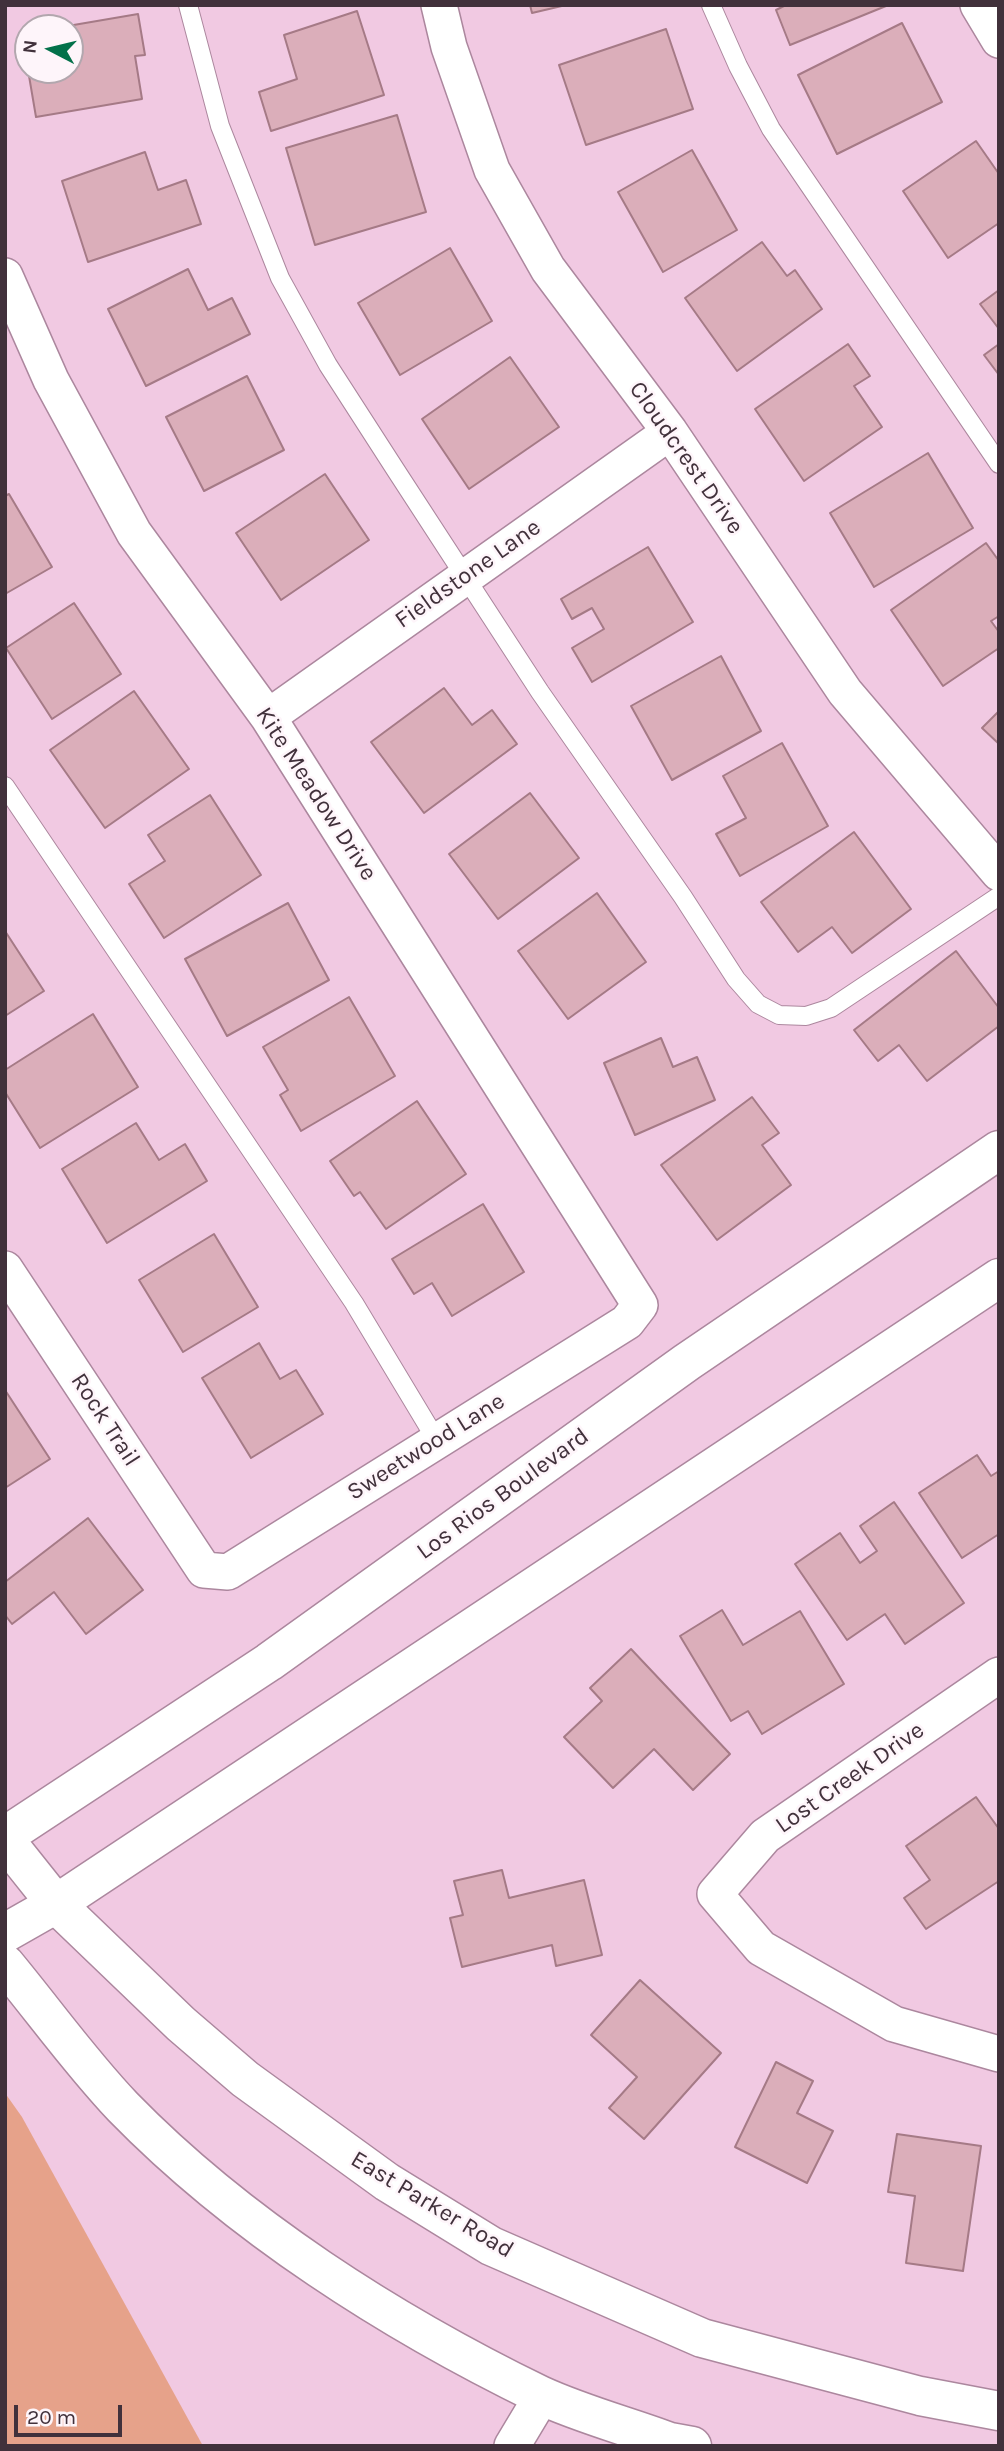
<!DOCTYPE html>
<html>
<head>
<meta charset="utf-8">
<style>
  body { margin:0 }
  #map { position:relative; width:1004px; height:2451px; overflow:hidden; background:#f1c9e2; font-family:Karla,sans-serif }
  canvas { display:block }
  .frame { position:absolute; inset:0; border:7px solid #41313b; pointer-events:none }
  .north { position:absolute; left:14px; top:14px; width:70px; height:70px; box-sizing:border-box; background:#fef5fa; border:2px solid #b2a7ae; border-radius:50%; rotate:277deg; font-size:19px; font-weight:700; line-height:28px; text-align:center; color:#41313b }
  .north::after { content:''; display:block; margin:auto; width:24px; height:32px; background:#03714a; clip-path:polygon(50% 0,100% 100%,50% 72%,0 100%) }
  .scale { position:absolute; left:14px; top:2405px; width:108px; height:32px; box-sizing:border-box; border:4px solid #41313b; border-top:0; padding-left:9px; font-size:21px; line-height:24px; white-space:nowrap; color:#41313b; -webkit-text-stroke:5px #fef5fa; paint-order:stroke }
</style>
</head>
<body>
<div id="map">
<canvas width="1004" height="2451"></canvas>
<div class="frame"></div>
<div class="north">N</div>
<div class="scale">20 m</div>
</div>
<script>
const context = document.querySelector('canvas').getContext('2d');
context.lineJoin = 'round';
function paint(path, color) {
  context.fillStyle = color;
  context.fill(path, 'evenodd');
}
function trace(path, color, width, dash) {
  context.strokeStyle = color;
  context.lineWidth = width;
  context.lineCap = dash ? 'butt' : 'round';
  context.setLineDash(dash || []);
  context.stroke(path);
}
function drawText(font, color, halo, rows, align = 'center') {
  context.font = font + ' Karla,sans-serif';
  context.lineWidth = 5;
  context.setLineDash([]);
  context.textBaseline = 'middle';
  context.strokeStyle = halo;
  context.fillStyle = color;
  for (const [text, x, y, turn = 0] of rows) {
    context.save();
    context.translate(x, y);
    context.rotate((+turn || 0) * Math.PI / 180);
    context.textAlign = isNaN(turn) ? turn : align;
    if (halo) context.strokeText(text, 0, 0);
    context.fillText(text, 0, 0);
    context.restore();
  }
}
paint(new Path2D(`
  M5 2093 22 2117 203 2446H5Z`), '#e6a28a');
const building = new Path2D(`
  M530 5H566L532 13Z
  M786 5H886V6L790 45 776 10Z
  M357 11 384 95 271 131 259 92 297 79 284 35Z
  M138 14 145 55 135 56 142 99 36 117 28 70H70V28H56Z
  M902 23 942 102 837 154 798 75Z
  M666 29 693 109 586 145 559 65Z
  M28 33V69L22 34Z
  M397 115 426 212 315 245 286 148Z
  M976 141 999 174V223L948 258 903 191Z
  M692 150 737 230 663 272 618 192Z
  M145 152 158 190 186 180 201 224 88 262 62 181Z
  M762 242 787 276 795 270 822 309 737 371 685 298Z
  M450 248 492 321 400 375 358 303Z
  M188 269 208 310 232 298 250 334 146 386 108 309Z
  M999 290V329L980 304Z
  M848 344 870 376 854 386 882 427 804 481 755 409Z
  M999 344V375L984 355Z
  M510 357 559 427 469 489 422 419Z
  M247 376 284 450 204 491 166 417Z
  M928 453 973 528 874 587 830 513Z
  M325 474 369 540 281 600 236 533Z
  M9 494 52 567 5 594V496Z
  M986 543 999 561V616L991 621 999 632V648L943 686 891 610Z
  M648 547 693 622 592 682 572 648 604 629 592 608 572 619 561 599Z
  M74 603 121 674 52 719 6 648Z
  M721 656 761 731 672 780 631 706Z
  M444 688 472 725 492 710 517 744 424 813 371 742Z
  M134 691 189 769 105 828 50 750Z
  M999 711V744L982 728Z
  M782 743 828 826 740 876 716 834 746 818 723 776Z
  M530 793 579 858 498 919 449 854Z
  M210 795 261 875 164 938 129 884 165 861 148 835Z
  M854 832 911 909 852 953 832 927 798 952 761 902Z
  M597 893 646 962 568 1019 518 951Z
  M288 903 329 980 227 1036 185 959Z
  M5 931 44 991 5 1016Z
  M956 951 999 1008V1026L927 1081 899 1045 878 1061 854 1030Z
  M349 997 395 1076 301 1131 280 1095 288 1090 263 1047Z
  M93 1014 138 1087 40 1148 5 1092V1070Z
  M661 1038 673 1067 697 1057 715 1100 635 1135 604 1063Z
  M752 1097 779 1133 762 1145 791 1185 717 1240 661 1165Z
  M417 1101 466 1174 386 1229 360 1192 354 1196 330 1161Z
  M136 1123 159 1160 185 1144 207 1181 107 1243 62 1169Z
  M483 1204 524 1272 452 1316 432 1283 414 1294 392 1259Z
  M214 1234 258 1307 183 1352 139 1280Z
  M259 1343 280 1379 296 1370 323 1414 251 1458 202 1378Z
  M5 1390 50 1459 5 1488Z
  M977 1455 991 1476 999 1471V1534L962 1558 919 1493Z
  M894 1502 964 1603 905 1644 885 1614 847 1640 795 1564 840 1533 860 1563 877 1551 860 1526Z
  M88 1518 143 1590 86 1634 54 1592 12 1624 5 1615V1582Z
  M722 1610 743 1645 800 1611 844 1684 762 1734 748 1711 731 1721 680 1636Z
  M631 1649 730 1754 693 1790 654 1749 613 1788 564 1737 602 1701 590 1688Z
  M976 1797 999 1829V1881L926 1929 904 1898 930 1880 906 1846Z
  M502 1870 509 1898 584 1880 602 1955 556 1966 552 1945 462 1967 450 1918 463 1915 454 1881Z
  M640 1980 721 2053 644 2139 609 2108 637 2077 591 2035Z
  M776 2062 813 2081 797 2113 833 2131 807 2183 735 2147Z
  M897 2134 981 2146 963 2271 906 2263 915 2196 888 2192Z`);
paint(building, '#dbaeba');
trace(building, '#a57a86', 2);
const lane = new Path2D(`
  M188 5 220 126 280 278 328 365 395 469 540 692 683 897 736 979 758 1004 779 1015 806 1016 831 1008 999 896
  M711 5 738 66 771 129 999 464
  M5 786 354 1303 437 1441`);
const street = new Path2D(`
  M439 5 449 47 492 170 548 269 670 432 845 692 999 873
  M978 5 999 40
  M5 276 51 380 134 533 268 717 640 1305 627 1322 228 1572 204 1570 5 1269
  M268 717 670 432
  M999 1675 765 1836 715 1894 761 1948 894 2024 999 2054
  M512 2446 542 2396`);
const secondary = new Path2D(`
  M5 1836 269 1662 687 1362 999 1150
  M5 1840 56 1904 181 2024 245 2079 387 2182 491 2246 702 2338 920 2396 999 2411
  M5 1933 56 1904 999 1278
  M5 1964C44 2011 81 2063 123 2107 239 2226 392 2323 540 2395 581 2414 627 2426 670 2442L692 2446`);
trace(lane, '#ac879e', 20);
trace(street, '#ac879e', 38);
trace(secondary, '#ac879e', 41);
trace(lane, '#fff', 18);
trace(street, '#fff', 35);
trace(secondary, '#fff', 38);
drawText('24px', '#41313b', '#fef5fa', [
  ["Cloudcrest Drive",686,458,55],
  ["Fieldstone Lane",468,574,-35],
  ["Kite Meadow Drive",316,794,57],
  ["Rock Trail",105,1420,57],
  ["Sweetwood Lane",426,1447,-32],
  ["Los Rios Boulevard",503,1494,-36],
  ["Lost Creek Drive",850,1778,-35],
  ["East Parker Road",432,2205,31]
]);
</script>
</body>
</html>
